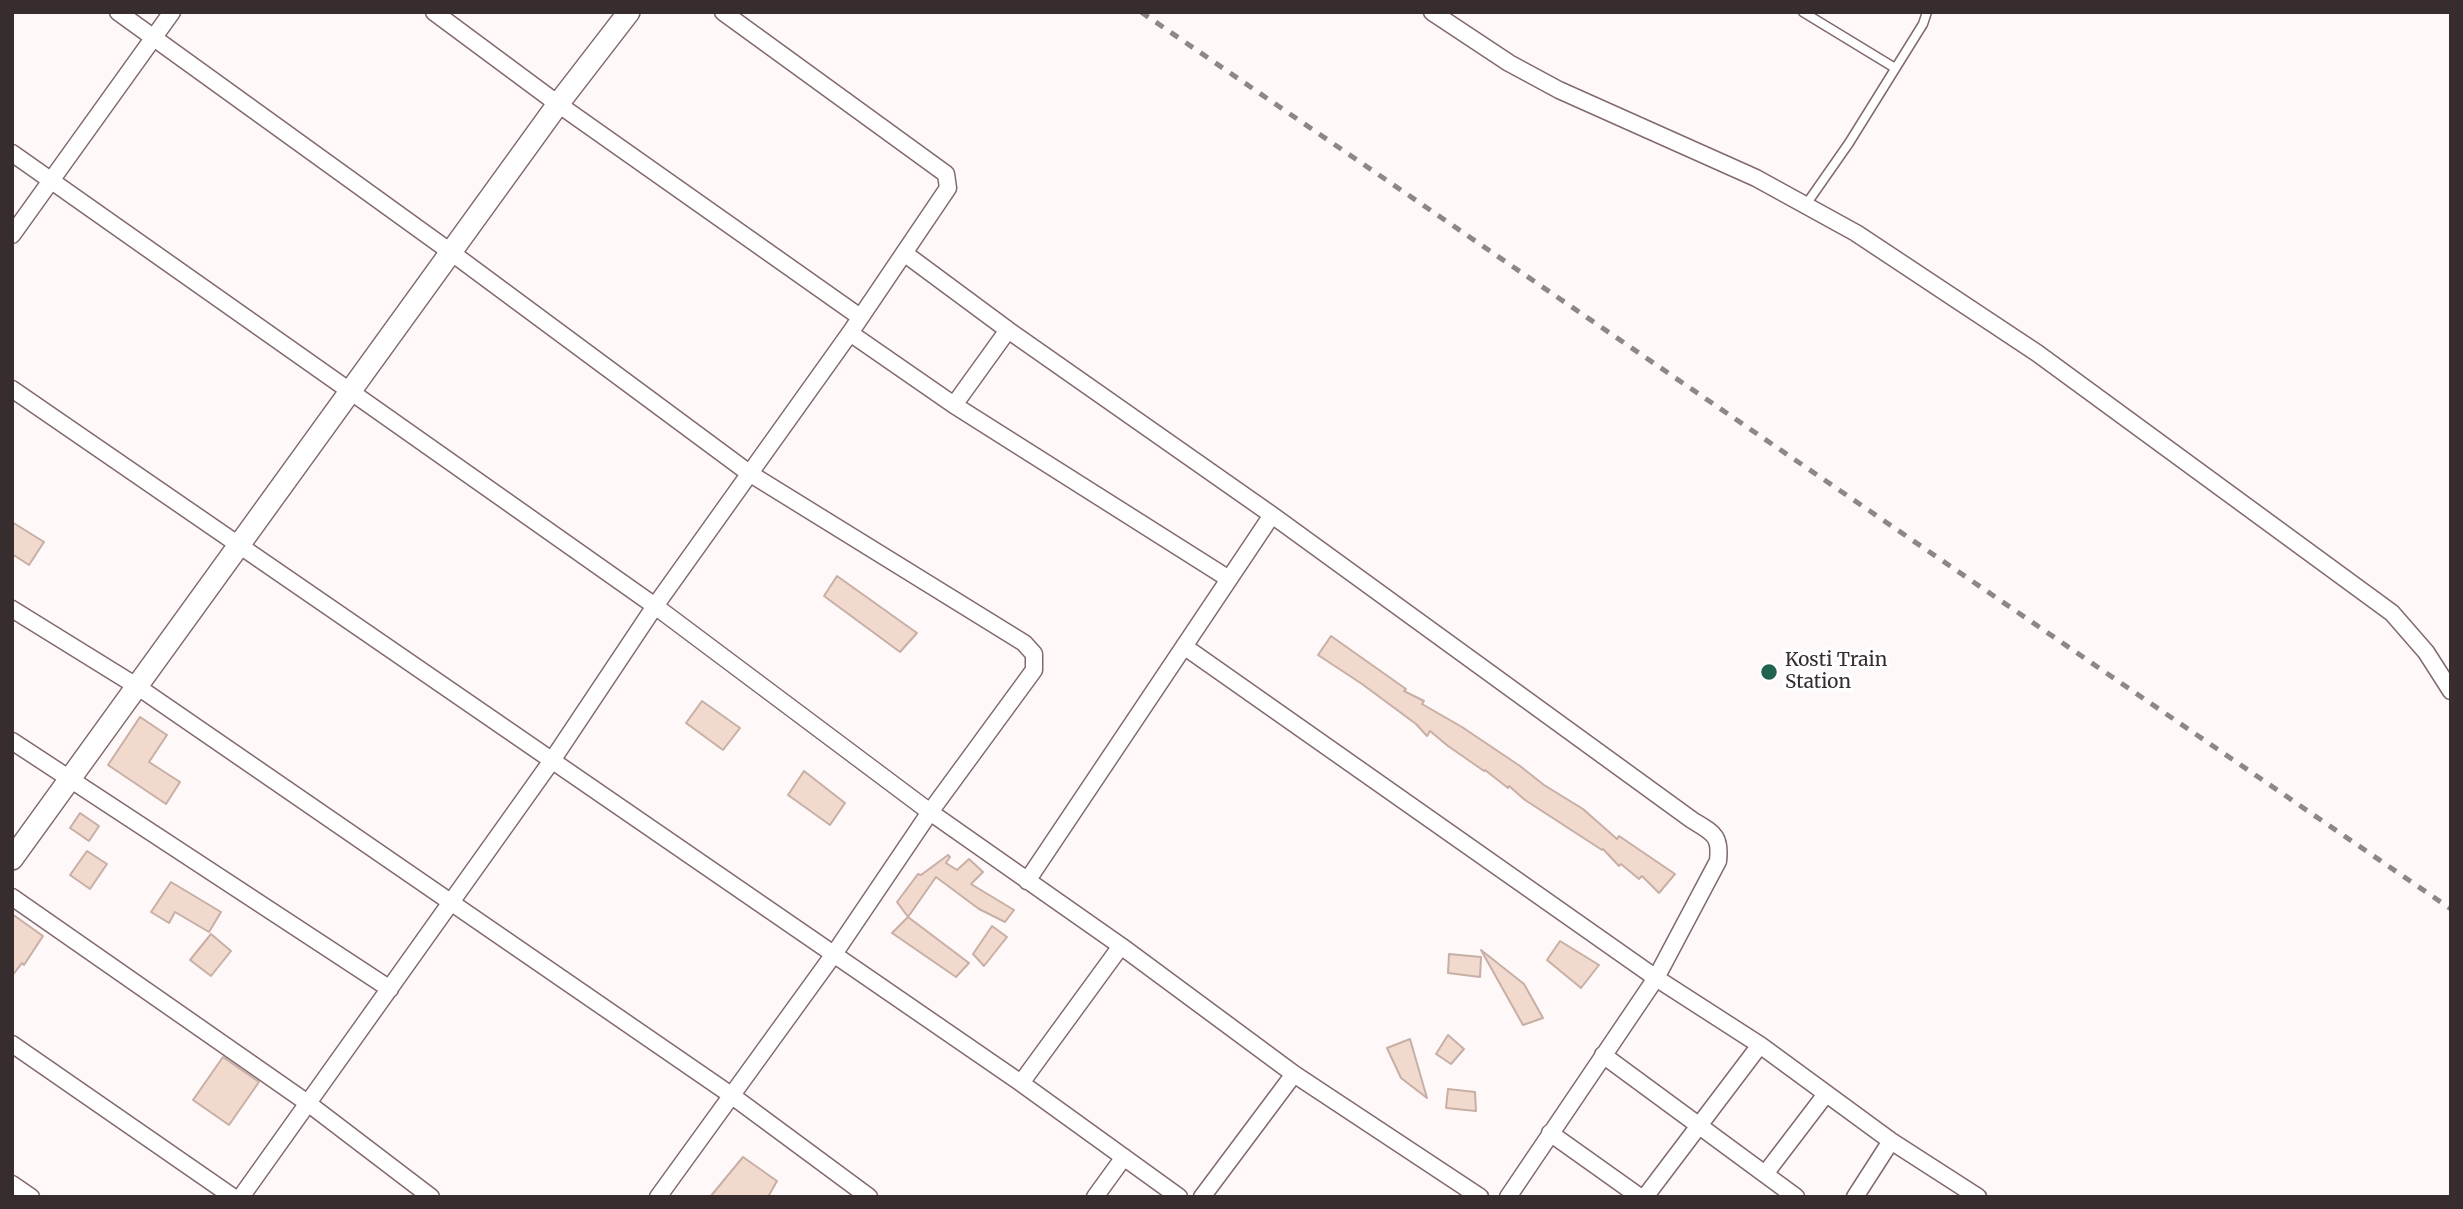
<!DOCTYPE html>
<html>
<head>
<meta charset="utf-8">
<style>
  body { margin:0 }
  #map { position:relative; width:2463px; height:1209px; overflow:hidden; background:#fef8f9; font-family:Merriweather,serif }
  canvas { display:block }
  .frame { position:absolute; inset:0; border:14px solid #382d2e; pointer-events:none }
</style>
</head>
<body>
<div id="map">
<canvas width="2463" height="1209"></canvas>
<div class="frame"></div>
</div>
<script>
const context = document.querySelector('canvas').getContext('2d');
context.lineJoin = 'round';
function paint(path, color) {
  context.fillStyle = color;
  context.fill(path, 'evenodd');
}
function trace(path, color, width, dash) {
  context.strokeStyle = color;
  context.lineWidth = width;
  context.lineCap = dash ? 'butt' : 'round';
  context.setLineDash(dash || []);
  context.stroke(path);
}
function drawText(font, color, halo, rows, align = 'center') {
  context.font = font + ' Merriweather,serif';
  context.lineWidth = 7;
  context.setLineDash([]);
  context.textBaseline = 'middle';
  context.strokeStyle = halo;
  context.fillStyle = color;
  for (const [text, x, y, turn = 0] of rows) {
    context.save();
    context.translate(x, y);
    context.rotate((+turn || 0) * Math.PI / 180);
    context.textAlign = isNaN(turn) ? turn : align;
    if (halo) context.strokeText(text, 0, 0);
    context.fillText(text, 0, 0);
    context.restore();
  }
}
const building = new Path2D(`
  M12 522 44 542 29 565 12 554Z
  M837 576 917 633 900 652 824 596Z
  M1331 636 1406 689 1404 691 1424 701 1422 704 1462 727 1520 766 1544 785 1583 809 1617 839 1619 836 1675 874 1659 893 1642 876 1639 879 1621 864 1619 866 1603 849 1602 850 1525 800 1509 786 1508 788 1485 770 1484 771 1448 746 1430 731 1427 736 1416 724 1362 684 1318 655Z
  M702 701 740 728 723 750 686 723Z
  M140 717 167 735 149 762 180 782 166 804 108 765Z
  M804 771 845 803 830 825 788 795Z
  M80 813 99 826 89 841 70 828Z
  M87 851 107 864 90 889 70 875Z
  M948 855 950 857 946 863 957 870 969 859 983 872 971 884 1014 910 1005 922 979 909 936 877 908 917 897 902 918 874 921 875Z
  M171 882 221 912 209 932 175 912 169 923 151 912Z
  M12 914 43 936 24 965 22 963 12 976Z
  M908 917 969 963 956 977 892 933Z
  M992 926 1007 937 984 966 973 954Z
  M211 934 231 951 211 976 190 960Z
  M1560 941 1599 965 1581 988 1547 960Z
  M1481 950 1524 984 1543 1018 1523 1025Z
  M1449 954 1481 957 1480 977 1448 973Z
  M1448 1035 1464 1049 1451 1064 1436 1054Z
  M1410 1039 1427 1098 1401 1078 1387 1048Z
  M223 1057 259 1082 229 1125 193 1100Z
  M1448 1089 1475 1092 1476 1111 1446 1108Z
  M743 1157 777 1181 768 1197H710Z`);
paint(building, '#f2d9ce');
trace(building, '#c7afa5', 2);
const service = new Path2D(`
  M1803 12 1895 68
  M1805 206 1849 143 1923 24 1927 12`);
const minor = new Path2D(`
  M118 12 452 253 749 473 1024 643 1034 654V670L930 812 834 954 658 1197
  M434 12 558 104 860 317
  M1432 12 1509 63 1559 90 1756 178 1856 233 2037 353 2392 613 2426 652 2451 691
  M12 153 655 606 930 812 1121 946 1294 1074 1480 1197
  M12 235 172 12
  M904 253 1008 330 1272 515 1692 820C1713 833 1721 835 1718 861L1656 978 1508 1197
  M850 333 954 405 1229 579
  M12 389 1021 1083 1179 1197
  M954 405 1008 330
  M12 609 138 687 731 1095 869 1197
  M1185 647 1656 978 1760 1045 1891 1141 1978 1197
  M12 741 390 989
  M1027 881 1272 515
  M12 897 309 1104 431 1197
  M12 1044 233 1197
  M1603 1055 1796 1197
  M1021 1083 1121 946
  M1550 1133 1640 1197
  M1765 1174 1826 1094
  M12 1184 31 1197
  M241 1197 553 759 655 606 850 333 948 188 946 174 723 12
  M1095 1197 1124 1157
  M1202 1197 1294 1074
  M1645 1197 1760 1045
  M1855 1197 1891 1141`);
const tertiary = new Path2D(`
  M12 859 558 104 629 12`);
trace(service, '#82696b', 11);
trace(minor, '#82696b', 19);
trace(tertiary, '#82696b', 24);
trace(service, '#fff', 8);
trace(minor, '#fff', 16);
trace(tertiary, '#fff', 21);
trace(new Path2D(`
  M1141 12 2451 909`), '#8f8687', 5, [9, 9]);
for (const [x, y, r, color] of [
  [1769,672,9,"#216251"]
]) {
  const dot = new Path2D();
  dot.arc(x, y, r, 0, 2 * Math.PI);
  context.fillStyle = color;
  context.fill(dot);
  trace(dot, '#fff', 2.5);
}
drawText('19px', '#382d2e', '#fff', [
  ["Kosti Train",1785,661],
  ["Station",1785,683]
], 'left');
</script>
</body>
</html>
